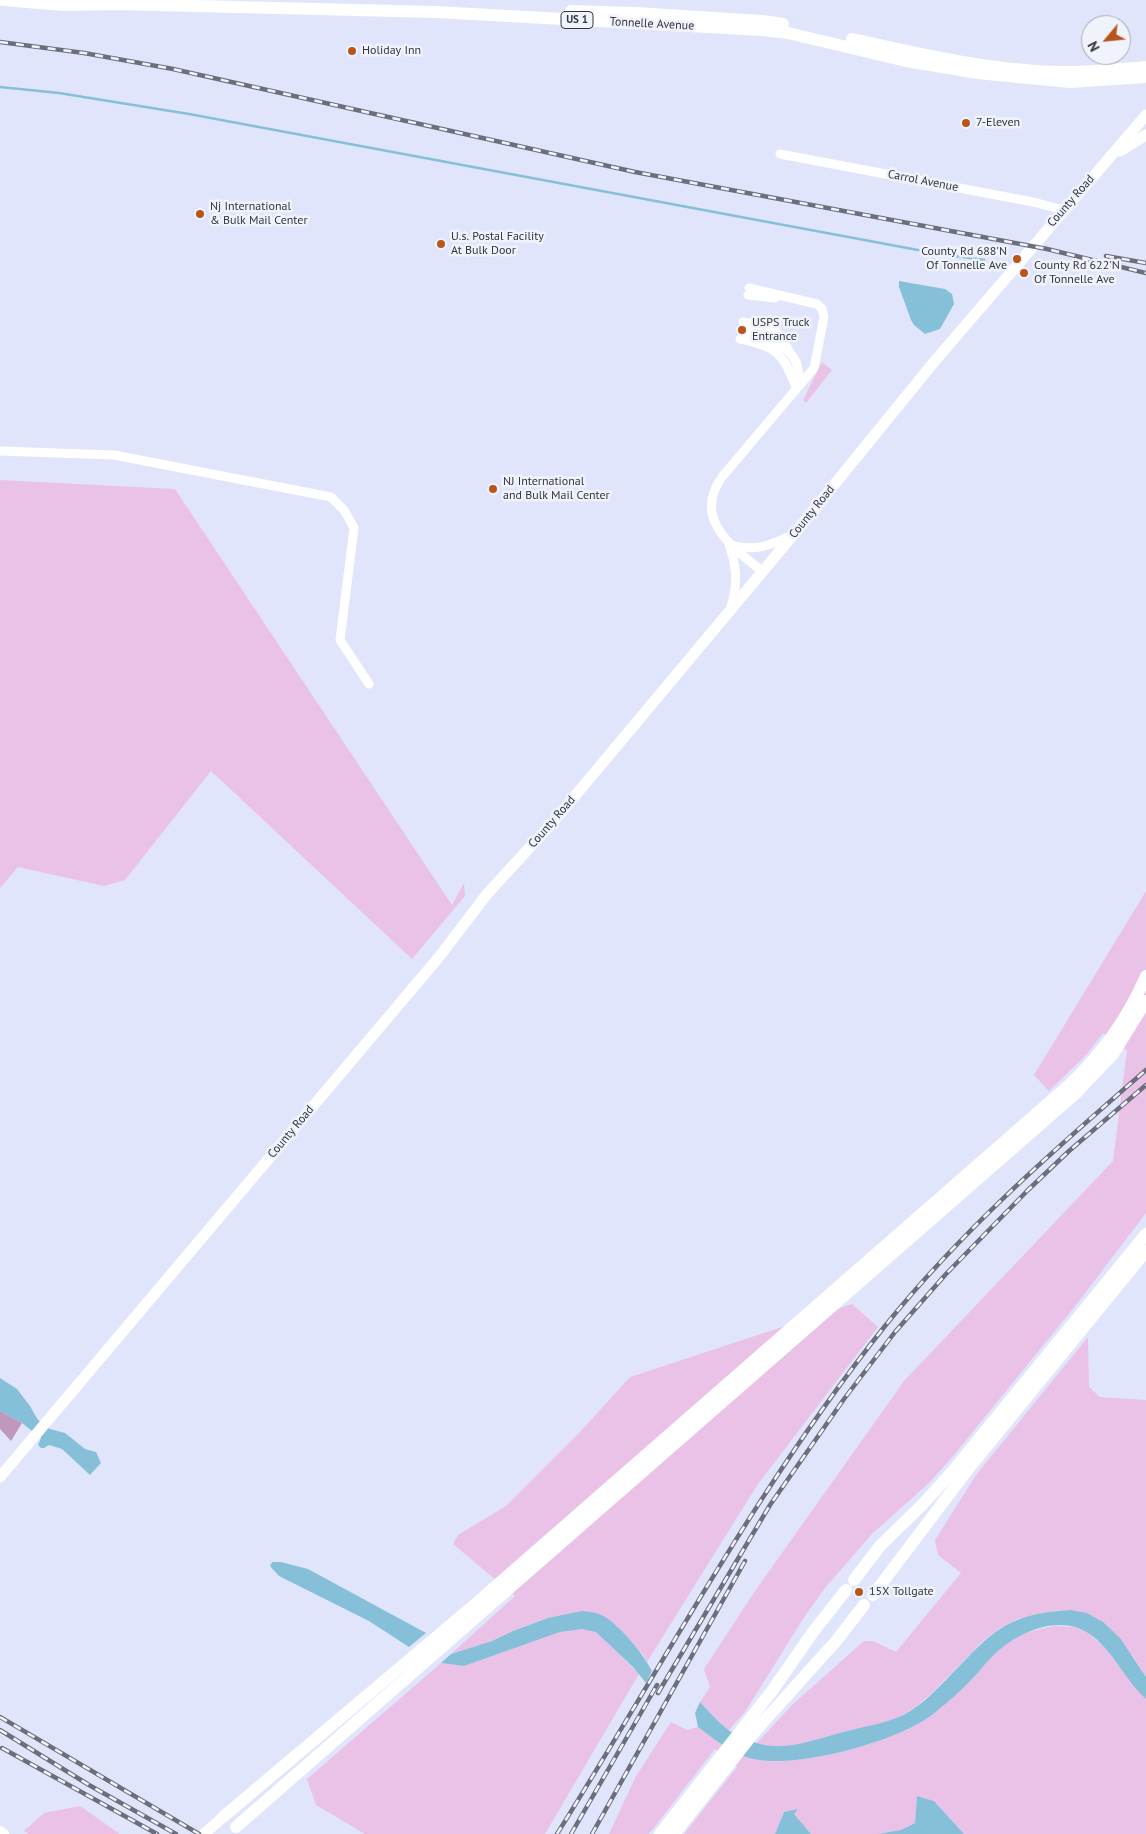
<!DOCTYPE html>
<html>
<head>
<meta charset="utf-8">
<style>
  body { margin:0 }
  #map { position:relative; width:1146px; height:1834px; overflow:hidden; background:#e0e5fc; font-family:"PT Sans",sans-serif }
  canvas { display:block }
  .north { position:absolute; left:1081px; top:15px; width:50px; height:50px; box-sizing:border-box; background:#f1f3fc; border:1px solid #a5a7b0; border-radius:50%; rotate:242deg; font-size:14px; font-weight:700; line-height:20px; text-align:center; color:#34353f }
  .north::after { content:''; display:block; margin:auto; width:18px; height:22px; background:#b7551b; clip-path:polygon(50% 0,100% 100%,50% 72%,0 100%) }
</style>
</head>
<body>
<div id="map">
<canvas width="1146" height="1834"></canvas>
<div class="north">N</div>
</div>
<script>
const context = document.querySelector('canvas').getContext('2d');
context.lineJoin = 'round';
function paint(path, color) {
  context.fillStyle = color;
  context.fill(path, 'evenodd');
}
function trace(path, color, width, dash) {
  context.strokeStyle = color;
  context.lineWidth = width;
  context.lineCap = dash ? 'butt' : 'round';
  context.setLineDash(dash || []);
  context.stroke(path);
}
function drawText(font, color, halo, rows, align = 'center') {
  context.font = font + ' "PT Sans",sans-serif';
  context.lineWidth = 5;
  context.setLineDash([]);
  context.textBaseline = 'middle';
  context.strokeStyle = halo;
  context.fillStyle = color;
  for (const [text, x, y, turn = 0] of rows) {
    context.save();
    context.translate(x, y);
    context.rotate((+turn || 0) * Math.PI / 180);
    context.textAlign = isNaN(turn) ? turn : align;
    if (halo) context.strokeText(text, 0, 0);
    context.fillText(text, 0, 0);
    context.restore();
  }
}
paint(new Path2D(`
  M822 362 832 370 806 403 803 400Z
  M0 480 175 489 452 905 464 883 465 896 412 959 211 771 125 880 104 886 18 867 0 888Z
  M1146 891V1213L1076 1305 954 1455 929 1483 872 1534 825 1588 803 1619 745 1712 728 1731 700 1702 710 1687 704 1669 755 1591 904 1381 1113 1161 1127 1050 1103 1033 1088 1053 1049 1091 1034 1075Z
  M852 1304 878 1327 758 1484 647 1662 643 1655 617 1625 548 1618 513 1631 492 1641 451 1654 515 1596 453 1544 458 1535 506 1506 579 1433 630 1377Z
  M1088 1337 1089 1387 1100 1397 1146 1400V1677L1132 1655 1070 1610 1052 1611 1017 1619 1000 1628 983 1641 932 1693 912 1710 895 1719 880 1724 850 1730 794 1746 772 1747 756 1744 792 1705 864 1641H873L896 1652 961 1573 938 1555 935 1540 976 1475Z
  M1054 1626 1074 1627 1086 1631 1104 1647 1146 1699V1834H964L934 1801 917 1796 915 1823 901 1830 878 1834H811L793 1814 797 1810 784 1812 775 1834H684L737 1767 715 1749 649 1834H609L636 1776 671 1722 687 1730 698 1727C710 1736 733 1753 746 1757 790 1772 898 1742 934 1713 947 1702 961 1690 973 1678 985 1665 996 1650 1011 1641 1024 1632 1039 1629 1054 1626Z
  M582 1629 596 1631 639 1674 545 1834H365L316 1805 307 1779 441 1663 464 1666 560 1632Z
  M80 1806 120 1834H29L24 1831 44 1813Z`), '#eac2e7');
paint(new Path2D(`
  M0 1411 22 1423 11 1441 0 1429Z`), '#c098bd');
paint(new Path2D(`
  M899 281 945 289 952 294 954 304 940 329 925 334 914 325 911 320 899 287Z
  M0 1378 17 1389 30 1406 38 1420 50 1429 65 1433 85 1449 96 1452 101 1463 90 1475 62 1449 49 1445 44 1448H41L38 1445 41 1438 22 1423 0 1411Z
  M272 1562H281L308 1569 426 1633 409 1647 369 1621 279 1576 270 1566Z
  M1070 1610 1087 1613 1103 1622 1120 1638 1146 1677V1699C1122 1678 1108 1637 1075 1627 1048 1619 1015 1635 996 1653 987 1661 981 1670 973 1678 961 1691 947 1703 933 1714 898 1742 789 1772 746 1757 732 1753 710 1736 698 1727L695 1713 700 1702C709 1711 717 1721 727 1729 732 1733 738 1736 744 1738 780 1756 810 1740 847 1731 869 1725 892 1723 912 1710 924 1702 935 1691 946 1680 990 1635 1002 1614 1070 1610Z
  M582 1611C588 1612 596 1612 601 1615 618 1622 644 1655 652 1671L646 1683 633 1667 596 1632 582 1629 560 1632 464 1666 441 1663 451 1654 492 1641 513 1631 548 1618Z
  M917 1796 934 1801 964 1834H878L901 1830 915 1823Z
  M798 1809 794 1814 811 1834H775L784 1812Z`), '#86c0d8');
trace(new Path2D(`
  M0 87 59 93 189 114 934 253 984 260`), '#86c0d8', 2.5);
trace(new Path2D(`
  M780 154 1033 202 1064 210
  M749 288 817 304 822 309 824 317 814 368 722 477C692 519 732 547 762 571
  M748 295 775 298
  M743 322C764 326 779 326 788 349
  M742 331C770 336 808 351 796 387
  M740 339C776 346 783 353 796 387
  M0 451 114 455 331 497 344 510 354 528 340 640 369 684
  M729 544C737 568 738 582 731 607
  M731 545C754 552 772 545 792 535`), '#fff', 9);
trace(new Path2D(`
  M1120 151 1146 135
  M0 1477 439 957 487 894 554 821 794 534 934 362 1146 115
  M204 1834 223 1817`), '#fff', 11);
trace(new Path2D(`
  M3 0 64 5 117 4 436 12 762 30 788 33 906 61 978 73 1070 82 1146 77
  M571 11 635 13 762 21 783 24
  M852 39C923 55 997 72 1070 72 1095 72 1121 69 1146 67
  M854 1580 880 1546 923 1504 952 1472 1146 1234
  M873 1595 969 1468 1146 1251
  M223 1817 473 1606 1068 1086C1101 1055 1128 1018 1146 976
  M236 1827 1075 1094 1113 1054 1146 1001
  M0 1832 3 1834
  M660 1834 772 1691 813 1632 846 1590
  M674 1834 756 1730 837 1640 864 1605`), '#fff', 12);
const rail = new Path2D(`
  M0 42 84 53 173 69 635 172 1047 249 1146 273
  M1106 256 1146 263
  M658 1693 770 1505 844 1399 895 1332 946 1274 1028 1190 1069 1151 1146 1085
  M0 1717 199 1834
  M0 1730 89 1785 176 1834
  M2 1748 157 1834
  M557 1834C664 1663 759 1484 885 1326 961 1231 1054 1150 1146 1070
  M571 1834 657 1685
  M592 1834 745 1561`);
trace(rail, '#6c6e7c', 4.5);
trace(rail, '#f1f3fc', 2.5, [8]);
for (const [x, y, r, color] of [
  [352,51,5,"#b7551b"],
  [966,123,5,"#b7551b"],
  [200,214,5,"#b7551b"],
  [441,244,5,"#b7551b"],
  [1017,259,5,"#b7551b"],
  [1024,273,5,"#b7551b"],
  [742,330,5,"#b7551b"],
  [493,489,5,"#b7551b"],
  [859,1592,5,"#b7551b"]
]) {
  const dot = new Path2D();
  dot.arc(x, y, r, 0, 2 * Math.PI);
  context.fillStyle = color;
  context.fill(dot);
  trace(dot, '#f1f3fc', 2);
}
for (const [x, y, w] of [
  [577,20,32]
]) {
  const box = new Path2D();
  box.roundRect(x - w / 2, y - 8.5, w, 17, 4);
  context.fillStyle = '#f1f3fc';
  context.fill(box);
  trace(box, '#34353f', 1);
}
drawText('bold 11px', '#34353f', null, [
  ["US 1",577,20]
]);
drawText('12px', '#34353f', '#f1f3fc', [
  ["Tonnelle Avenue",652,24,3],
  ["Carrol Avenue",923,181,11],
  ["County Road",1071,201,-49],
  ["County Road",812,512,-51],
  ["County Road",552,822,-49],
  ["County Road",291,1132,-50]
]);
drawText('12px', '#34353f', '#f1f3fc', [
  ["Holiday Inn",362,51],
  ["7-Eleven",976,123],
  ["Nj International",210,207],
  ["& Bulk Mail Center",210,221],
  ["U.s. Postal Facility",451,237],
  ["At Bulk Door",451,251],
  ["County Rd 688'N",1007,252,"right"],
  ["Of Tonnelle Ave",1007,266,"right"],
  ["County Rd 622'N",1034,266],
  ["Of Tonnelle Ave",1034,280],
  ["USPS Truck",752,323],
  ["Entrance",752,337],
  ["NJ International",503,482],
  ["and Bulk Mail Center",503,496],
  ["15X Tollgate",869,1592]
], 'left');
</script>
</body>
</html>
